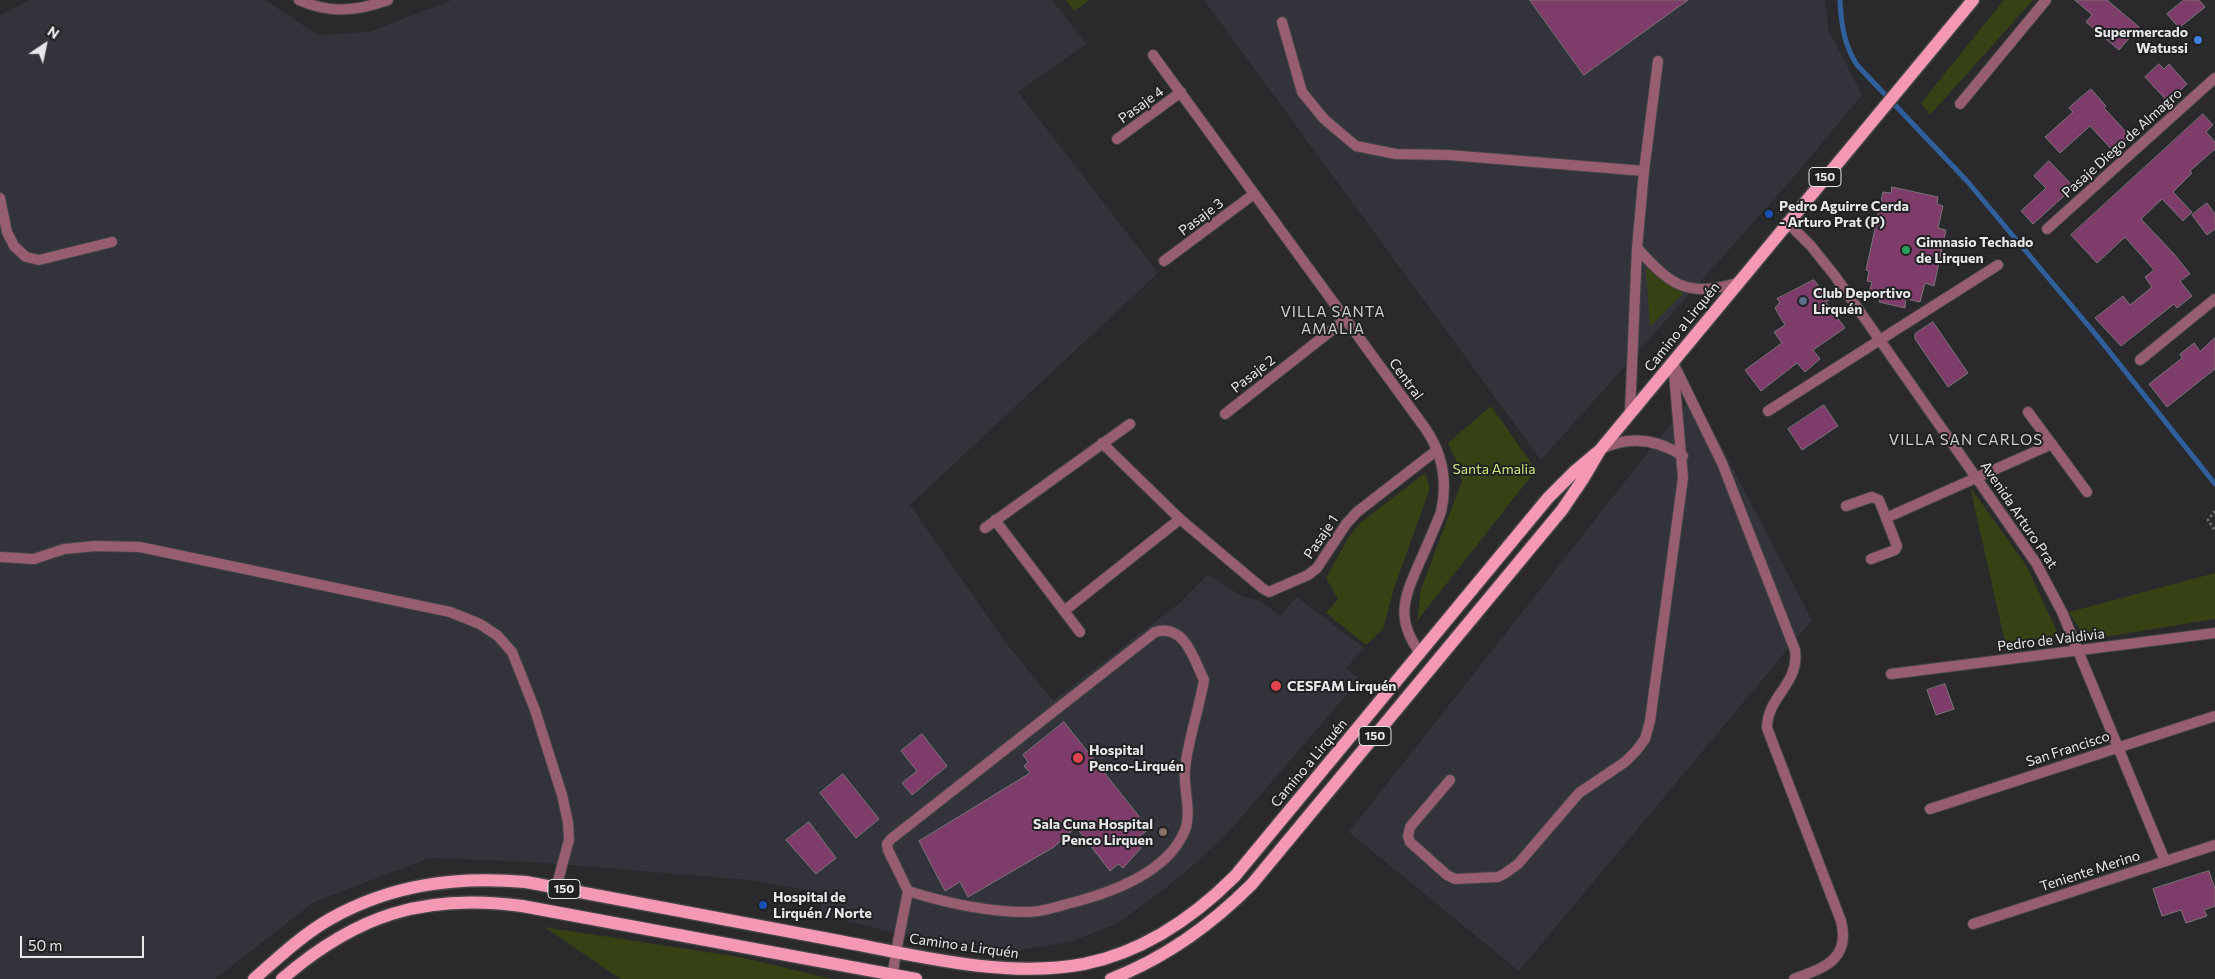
<!DOCTYPE html>
<html>
<head>
<meta charset="utf-8">
<style>
  body { margin:0 }
  #map { position:relative; width:2215px; height:979px; overflow:hidden; background:#2a2a2d; font-family:Commissioner,sans-serif }
  canvas { display:block }
  .north { position:absolute; left:20px; top:20px; width:50px; height:50px; -webkit-text-stroke:4px #202123; paint-order:stroke; rotate:34deg; font-size:14px; font-weight:700; line-height:20px; text-align:center; color:#e8e8e9 }
  .north::after { content:''; display:block; margin:auto; width:18px; height:22px; background:#e8e8e9; clip-path:polygon(50% 0,100% 100%,50% 72%,0 100%) }
  .scale { position:absolute; left:20px; top:936px; width:124px; height:22px; box-sizing:border-box; border:2px solid #e8e8e9; border-top:0; padding-left:6px; font-size:15px; line-height:18px; white-space:nowrap; color:#e8e8e9; -webkit-text-stroke:4px #202123; paint-order:stroke }
</style>
</head>
<body>
<div id="map">
<canvas width="2215" height="979"></canvas>
<div class="north">N</div>
<div class="scale">50 m</div>
</div>
<script>
const context = document.querySelector('canvas').getContext('2d');
context.lineJoin = 'round';
function paint(path, color) {
  context.fillStyle = color;
  context.fill(path, 'evenodd');
}
function trace(path, color, width, dash) {
  context.strokeStyle = color;
  context.lineWidth = width;
  context.lineCap = dash ? 'butt' : 'round';
  context.setLineDash(dash || []);
  context.stroke(path);
}
function drawText(font, color, halo, rows, align = 'center') {
  context.font = font + ' Commissioner,sans-serif';
  context.lineWidth = 4;
  context.setLineDash([]);
  context.textBaseline = 'middle';
  context.strokeStyle = halo;
  context.fillStyle = color;
  for (const [text, x, y, turn = 0] of rows) {
    context.save();
    context.translate(x, y);
    context.rotate((+turn || 0) * Math.PI / 180);
    context.textAlign = isNaN(turn) ? turn : align;
    if (halo) context.strokeText(text, 0, 0);
    context.fillText(text, 0, 0);
    context.restore();
  }
}
paint(new Path2D(`
  M30 0H265L318 35 369 32 452 0H1052L1086 44 1018 92 1158 273 910 505 1006 643 1053 701 1182 601 1208 575 1242 596 1259 600 1280 616 1297 597 1364 648 1346 668 1360 679 1233 827 1198 861 1162 891 1116 924 1070 942 1013 951 892 932 820 914 824 893 749 880 534 862 430 858 314 902 215 979H0V15Z
  M1204 0H1825L1829 31 1862 95 1793 178 1541 460Z
  M1694 394 1812 620 1519 971 1349 832Z`), '#32333b');
paint(new Path2D(`
  M1066 0H1089L1074 11Z
  M2004 0H2033L1930 115 1921 103Z
  M1646 267 1691 286 1650 327Z
  M1491 406 1536 470 1417 621 1421 589 1462 481 1456 460 1448 443Z
  M1425 473 1430 488 1394 588 1383 629 1366 645 1326 613 1338 599 1326 578 1348 538 1360 523Z
  M1970 487 2026 565 2059 636 2005 642Z
  M2215 573V619L2086 640 2069 612Z
  M544 927 739 957 832 979H621Z`), '#364213');
trace(new Path2D(`
  M1840 0C1841 23 1844 45 1857 65L1967 181 2097 336 2215 484`), '#30609b', 5);
const building = new Path2D(`
  M1530 0H1688L1584 75Z
  M2075 0H2107L2139 27 2119 50 2086 22 2092 15Z
  M2184 0H2199L2205 7 2179 28 2167 14Z
  M2159 64 2164 69 2169 64 2187 84 2168 102 2145 77Z
  M2091 89 2106 106 2104 108 2130 136 2113 151 2090 126 2060 153 2045 137 2073 112 2069 108Z
  M2203 114 2213 125 2206 132 2215 142V149L2190 171 2192 173 2173 192 2192 212 2183 221 2162 199 2141 219 2174 254 2190 274 2180 281 2192 296 2177 308 2174 304 2121 346 2095 318 2123 296 2130 305 2152 287 2145 277 2154 270 2125 237 2097 263 2071 235Z
  M2049 161 2074 187 2033 224 2021 211 2046 188 2034 176Z
  M1892 187 1938 197 1937 204 1943 206 1938 228 1946 230 1934 286 1925 283 1920 302 1906 299 1905 308 1879 302 1881 294 1869 292 1872 282 1867 281 1869 271 1866 270 1883 192 1891 193Z
  M2207 203 2215 214V229L2207 235 2192 215Z
  M1814 280 1829 300 1826 302 1845 328 1813 350 1820 359 1805 372 1797 363 1761 391 1745 370 1782 343 1774 332 1785 325 1775 308 1780 302 1777 299Z
  M1933 322 1968 373 1948 387 1915 339V334Z
  M2215 338V369L2167 407 2149 384 2182 358 2180 354 2194 343 2200 351Z
  M1824 405 1838 426 1802 450 1788 429Z
  M1945 684 1954 709 1936 715 1927 690Z
  M1064 722 1149 829 1135 840 1141 848 1123 868 1118 864 1110 871 1076 827 1054 847 968 897 960 882 945 891 919 841 1030 773 1024 766 1028 762 1023 755Z
  M922 734 947 766 912 795 902 783 917 771 901 751Z
  M843 774 879 819 856 838 820 793Z
  M809 822 836 858 816 874 786 840Z
  M2209 871 2215 889V906L2204 910 2207 916 2186 923 2181 910 2162 916 2153 889Z`);
paint(building, '#7e3c6a');
trace(building, '#787576', 1);
const service = new Path2D(`
  M1282 22 1302 92 1324 119 1356 146 1396 154 1449 155 1644 171
  M0 198 7 232 14 246 26 257 39 260 112 242
  M1637 248C1670 284 1685 298 1737 283
  M1675 367 1722 463 1795 650C1800 684 1767 696 1767 728L1841 921C1851 960 1823 968 1794 979
  M1630 413 1637 248 1644 171 1658 61
  M1601 449C1630 435 1657 439 1683 456
  M0 557 34 559 64 549 95 546 140 547 450 612 480 624 498 636 512 652 535 710 562 795 568 822 569 840 556 888
  M1450 780 1410 827 1408 836 1410 842 1447 875 1455 879 1498 877 1504 874 1518 864 1579 793 1625 762 1636 751 1645 739 1650 721 1683 478 1673 362
  M896 952 908 891 888 850 887 844 891 839 1155 632C1185 623 1194 660 1204 680 1199 710 1188 739 1185 769 1183 788 1192 811 1185 830 1168 873 1108 894 1067 904 1054 908 1040 912 1027 912 986 912 946 903 908 891`);
const minor = new Path2D(`
  M1153 55 1425 428C1443 454 1448 481 1441 512 1434 530 1426 548 1418 566 1403 600 1396 620 1420 653
  M1960 104 2046 0
  M1117 139 1181 92
  M1787 222 1811 246 1835 276 2036 563 2062 612 2165 861
  M2047 229 2215 78
  M1164 261 1254 194
  M2140 360 2215 299
  M1768 411 1998 265
  M2028 412 2087 492
  M1225 414 1346 319
  M1102 443 1180 519 1262 588 1269 592 1308 575 1317 568 1346 524 1357 512 1437 450
  M1846 506 1872 497 1879 500 1897 546 1895 550 1871 559
  M1886 518 2052 444
  M995 520 1080 632
  M985 528 1130 424
  M1064 611 1180 519
  M1891 674 2215 633
  M1930 809 2215 716
  M1973 924 2215 845
  M892 979 896 952`);
const tertiary = new Path2D(`
  M299 0C330 14 357 11 388 0`);
const primary = new Path2D(`
  M254 979C278 958 302 935 330 919 392 884 457 876 526 882 629 901 732 921 834 940 913 955 1005 979 1084 964 1143 952 1193 918 1235 876L1548 498 1575 471 1600 450
  M282 979C356 915 424 893 522 906L916 979
  M1111 979C1166 958 1211 925 1252 884L1562 510 1583 479 1600 450 1973 0`);
trace(service, '#454547', 12);
trace(minor, '#454547', 12);
trace(tertiary, '#454547', 12);
trace(primary, '#454547', 15);
trace(new Path2D(`
  M2215 511 2208 520 2215 531`), '#69696b', 3, [2.5, 2.5]);
trace(service, '#965e6e', 10);
trace(minor, '#965e6e', 10);
trace(tertiary, '#965e6e', 10);
trace(primary, '#f498b3', 12);
for (const [x, y, r, color] of [
  [2198,40,5,"#3f7fe0"],
  [1769,214,5,"#1a4fb4"],
  [1906,250,5,"#2e9e5b"],
  [1803,301,5,"#5c6f8a"],
  [1276,686,6,"#e0444e"],
  [1078,758,6,"#e0444e"],
  [1163,832,5,"#8d6e63"],
  [763,905,5,"#1a4fb4"]
]) {
  const dot = new Path2D();
  dot.arc(x, y, r, 0, 2 * Math.PI);
  context.fillStyle = color;
  context.fill(dot);
  trace(dot, '#202123', 2);
}
for (const [x, y, w] of [
  [1825,177,32],
  [1375,736,32],
  [564,889,32]
]) {
  const box = new Path2D();
  box.roundRect(x - w / 2, y - 9.5, w, 19, 4);
  context.fillStyle = '#202123';
  context.fill(box);
  trace(box, '#e8e8e9', 1);
}
drawText('bold 12px', '#e8e8e9', null, [
  ["150",1825,177],
  ["150",1375,736],
  ["150",564,889]
]);
drawText('bold 14px', '#e8e8e9', '#202123', [
  ["Supermercado",2188,32,"right"],
  ["Watussi",2188,48,"right"],
  ["Pedro Aguirre Cerda",1779,206],
  ["- Arturo Prat (P)",1779,222],
  ["Gimnasio Techado",1916,242],
  ["de Lirquen",1916,258],
  ["Club Deportivo",1813,293],
  ["Lirquén",1813,309],
  ["CESFAM Lirquén",1287,686],
  ["Hospital",1089,750],
  ["Penco-Lirquén",1089,766],
  ["Sala Cuna Hospital",1153,824,"right"],
  ["Penco Lirquen",1153,840,"right"],
  ["Hospital de",773,897],
  ["Lirquén / Norte",773,913]
], 'left');
drawText('14px', '#e8e8e9', '#202123', [
  ["Pasaje 4",1141,105,-36],
  ["Pasaje Diego de Almagro",2122,143,-42],
  ["Pasaje 3",1201,217,-37],
  ["Camino a Lirquén",1682,327,-51],
  ["Pasaje 2",1253,374,-38],
  ["Central",1406,379,54],
  ["Avenida Arturo Prat",2019,515,56],
  ["Pasaje 1",1321,537,-56],
  ["Pedro de Valdivia",2051,640,-7],
  ["San Francisco",2068,749,-18],
  ["Camino a Lirquén",1309,763,-50],
  ["Teniente Merino",2090,871,-18],
  ["Camino a Lirquén",964,946,8]
]);
drawText('14px', '#c8e77a', '#202123', [
  ["Santa Amalia",1494,469]
]);
context.letterSpacing = '1px';
drawText('15px', '#cccccf', '#202123', [
  ["VILLA SANTA",1333,312],
  ["AMALIA",1333,329],
  ["VILLA SAN CARLOS",1966,440]
]);
context.letterSpacing = '0px';
</script>
</body>
</html>
